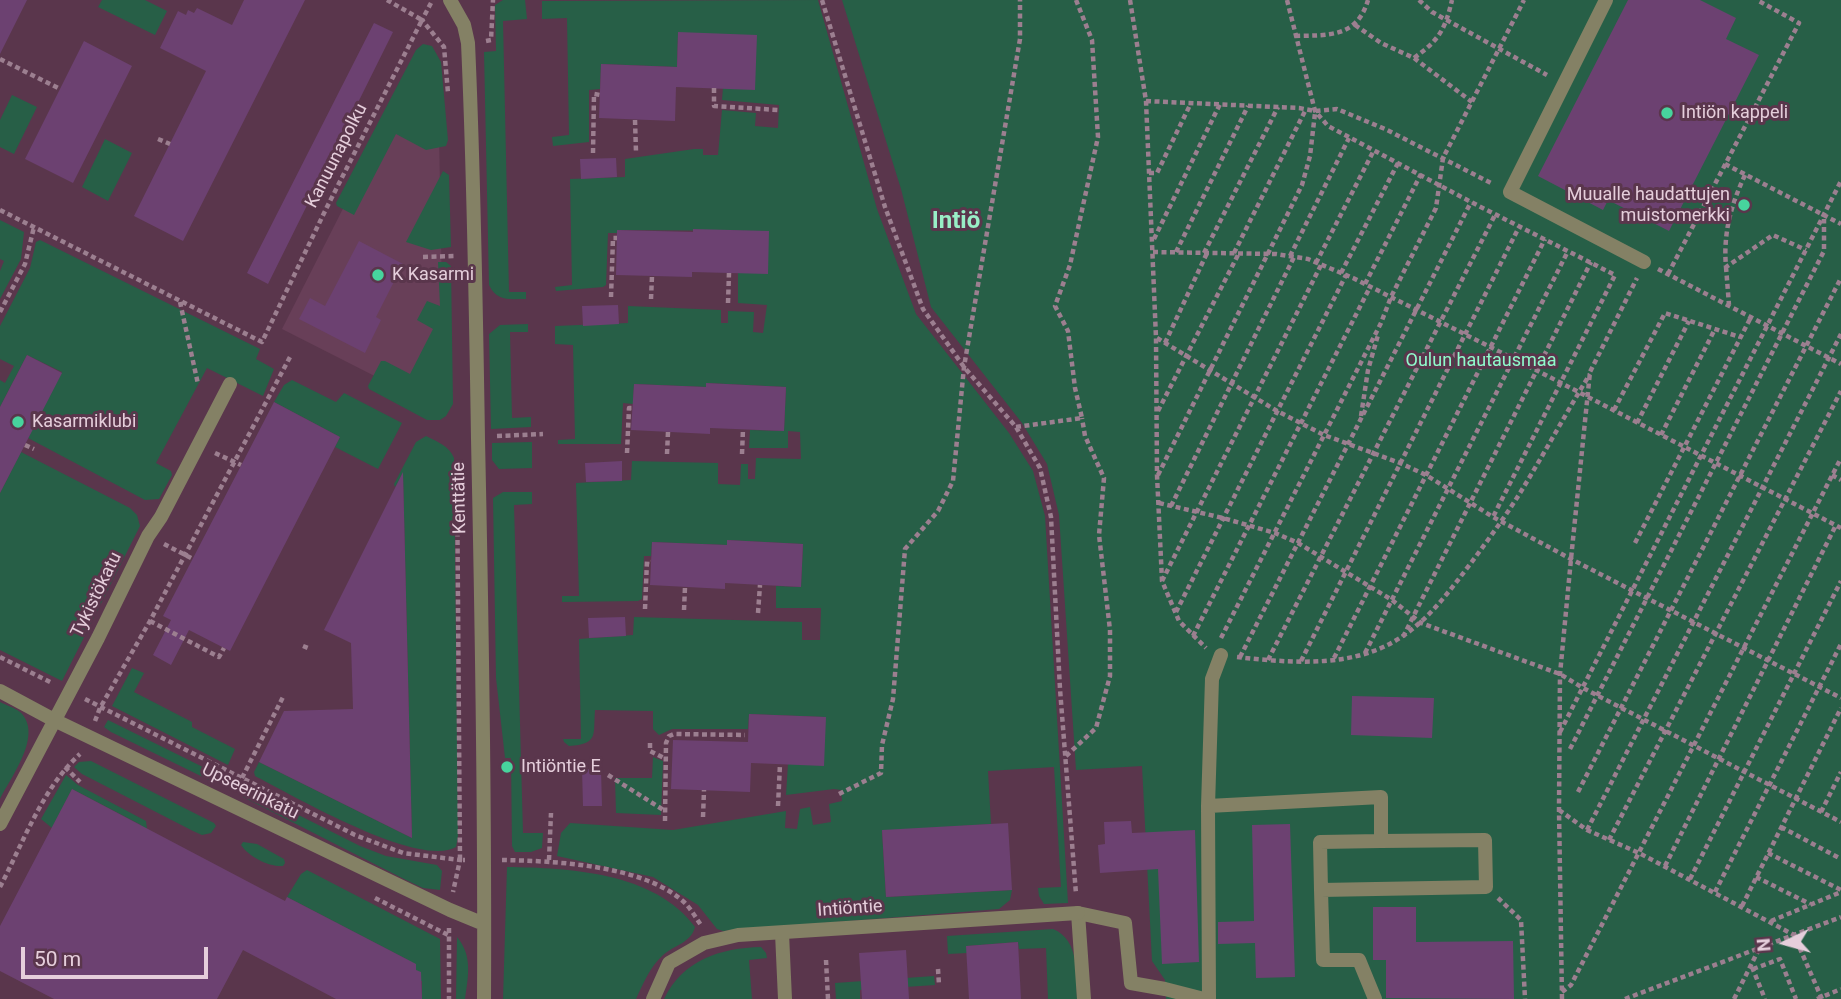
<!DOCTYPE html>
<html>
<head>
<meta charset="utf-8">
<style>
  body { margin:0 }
  #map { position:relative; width:1841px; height:999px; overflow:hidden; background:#5a364c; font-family:Roboto,sans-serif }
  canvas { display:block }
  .north { position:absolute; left:1750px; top:908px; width:70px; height:70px; -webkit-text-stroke:5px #5a364c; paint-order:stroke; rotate:265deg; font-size:19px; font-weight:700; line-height:28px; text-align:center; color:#e5cedb }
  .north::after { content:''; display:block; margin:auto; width:24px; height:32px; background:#e5cedb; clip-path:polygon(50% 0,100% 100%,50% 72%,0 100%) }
  .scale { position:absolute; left:21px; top:947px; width:187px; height:32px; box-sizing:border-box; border:4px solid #e5cedb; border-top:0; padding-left:9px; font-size:21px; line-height:24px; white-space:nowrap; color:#e5cedb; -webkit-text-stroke:5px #5a364c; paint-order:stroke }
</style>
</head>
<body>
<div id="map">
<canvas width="1841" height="999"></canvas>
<div class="north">N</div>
<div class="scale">50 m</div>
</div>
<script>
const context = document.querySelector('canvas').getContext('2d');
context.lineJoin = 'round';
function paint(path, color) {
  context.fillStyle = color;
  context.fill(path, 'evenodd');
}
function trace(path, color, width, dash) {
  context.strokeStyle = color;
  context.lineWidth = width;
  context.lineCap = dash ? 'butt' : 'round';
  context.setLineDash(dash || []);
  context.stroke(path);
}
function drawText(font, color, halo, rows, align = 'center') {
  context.font = font + ' Roboto,sans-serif';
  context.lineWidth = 6;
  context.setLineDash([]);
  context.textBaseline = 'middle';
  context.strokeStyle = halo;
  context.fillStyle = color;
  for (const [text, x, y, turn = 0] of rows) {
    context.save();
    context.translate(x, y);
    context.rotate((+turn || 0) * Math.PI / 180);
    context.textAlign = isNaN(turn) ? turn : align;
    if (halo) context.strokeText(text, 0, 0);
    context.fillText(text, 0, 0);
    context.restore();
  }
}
paint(new Path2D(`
  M402 92 439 134 444 397 418 398 282 329Z`), '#683f58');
paint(new Path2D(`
  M102 0H145L167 11 155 35 98 7Z
  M503 0H525L527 19 503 21 509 292H526V299C510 299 497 302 489 285L484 52 496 51 495 5Z
  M818 0 877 209 916 314 1009 433 1033 471 1045 516 1068 903 1044 904 1039 896 1038 888 1061 887 1054 767 988 771 991 824 882 831 886 897 1012 890 1010 900 999 909 723 931 717 929 698 905 653 877 557 856 561 833 570 823 673 830 786 811 785 828 797 829 800 809 810 807 813 825 831 822 829 804 842 801 841 790 834 789 786 795 788 764 825 717 749 714 748 729H672L659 735 653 729V711L595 710C593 735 599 744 569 746L564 742 563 739H581L579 639 633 635 634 617 802 622V640H820L821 608H776V586L801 587 803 544 727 540V545L652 542 651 556H644L642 599 638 601 562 602V596H579L576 483 631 480 632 461 718 463V484L740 485 741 464H748V479H755L756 458 801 459 800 432 788 431V448H749L750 430 784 431 786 387 707 383 706 387 634 384 633 404 623 403 621 444H558V440L575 439 573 345 555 344V326L628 323V306L721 310V323H728V311L754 312 753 332 763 333 767 305 738 303V273L768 231 618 230 617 233H608L606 285 603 287 556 291 555 287 572 285 570 179 625 177V159L694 149H703V155H718L722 110 756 113 755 126 778 128 779 105 722 100 723 88 678 33 677 67 601 64 600 89 589 90V142L553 146 552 137 569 135 567 18 542 19V1Z
  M842 0H1841V999H1166L1165 980 1152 961 1142 766 1076 770 1059 515 1047 464 1022 423 931 307 901 189Z
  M423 44 432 46 441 62 448 140 446 146 426 150 396 134 354 215 337 206 336 203 416 50Z
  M12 95 37 107 14 154 0 147V120Z
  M105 139 132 153 108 201 82 187Z
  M443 171 449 175 451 247 431 250 406 242Z
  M0 220 24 232 21 259 0 299V271L4 261 0 259Z
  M40 240 260 349 256 359 274 369 263 396 207 368 156 463 171 471 172 475 159 499 145 500 28 438 62 372 27 355 0 407V380L5 383 14 366 0 359V326L30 268 36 242Z
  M438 262H446L451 266 453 404 446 416 440 420H427L369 389 368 386 381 361H385L410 374 433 329 417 320 427 301 440 306Z
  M528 324V332H510L512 418 531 417V427L491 429 489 334 500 325Z
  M292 380 336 402 344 393 402 423 378 469 335 447 340 437 274 402 284 385Z
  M426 436C438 442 449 446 454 458L458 836 456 847C419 869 292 795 255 776L254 772 259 762 412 838 403 474 395 487 394 484 416 442Z
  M532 442V468L499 469 492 460V443Z
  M21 452 130 508 137 515 140 526 62 681 0 650V493Z
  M503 492H532V504L514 505 523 833H543L542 848 531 852H515L512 846 511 758H505L496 678 493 498Z
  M132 668 144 673 134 692 192 722V727L235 749 228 765 112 706Z
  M0 702C6 705 15 708 20 712 44 734 11 777 0 799Z
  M108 720 110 721 221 776 209 780 111 732 104 727Z
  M653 757 663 761 661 815 616 813 615 778H652Z
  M91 761 214 823 216 826 211 833 202 835 193 831 82 774 74 767 79 762Z
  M66 775 78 785 146 821 147 829 127 853 141 825 72 789 52 828 41 819Z
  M245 788 360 846 386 856 437 865 442 871 440 890 423 888 404 879 243 797Z
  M243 842 257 844 284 859 285 863 283 866C269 867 249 857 241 845Z
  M507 867C569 868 655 872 695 927 691 943 674 945 662 956 650 967 643 984 636 999H503Z
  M307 870 440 939 441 999H422V981H417L416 970 406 965 408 960 287 897 301 874Z
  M1053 929C1080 940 1076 975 1077 999H1048L1046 948 1019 949 1018 942 967 946V953L948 954 947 936Z
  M457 937C473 956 468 977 465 999H456Z
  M761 947 766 953 767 958 749 960 752 999H664C683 960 720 948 761 947Z
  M934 976 935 985 860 990V999H836L835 983Z`), '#275f47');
paint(new Path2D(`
  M0 0H27L0 54Z
  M244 0H305L183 241 134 216 206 71 160 48 178 11 186 15 188 10 194 13 197 8 232 25Z
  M1628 0H1700L1736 18 1726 39 1759 55 1669 231 1608 200 1603 210 1538 176Z
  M374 23 393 32 268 284 247 273Z
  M678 32 757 35 755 90 676 87 675 121 599 118 601 64 677 67Z
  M84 41 132 66 73 183 25 159Z
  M616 158 617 177 581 179 580 159Z
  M693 229 769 231 768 274 692 272V277L616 275 617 230 693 232Z
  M359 241 403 264 376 317 381 320 365 353 299 319 310 298 325 306Z
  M618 305 619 324 583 326 582 306Z
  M27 355 62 373 0 493V407Z
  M706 383 786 387 784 431 710 428V434L631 430 634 384 706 387Z
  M274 402 340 437 230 651 189 630 171 665 153 655 171 620 163 616Z
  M622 461V481L586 482 585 463Z
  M403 472 412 838 259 762 284 711 353 709 351 643 324 630Z
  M727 540 803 544 801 587 725 583V589L650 585 652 542 727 545Z
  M625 617 626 636 589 638 588 618Z
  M1352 696 1434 698 1432 738 1351 735Z
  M749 714 826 717 824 766 751 763 750 792 671 789 673 740 748 742Z
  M582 769H601L602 806H583Z
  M72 789 260 888 285 901 287 897 416 964V970L421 972 422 999H336L243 950 217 999H54L0 971V926Z
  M1131 821 1132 833 1195 830 1199 962 1162 964 1158 869 1100 873 1098 845 1105 844 1104 822Z
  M1008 823 1012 890 886 897 882 830Z
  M1290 824 1295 977 1256 978 1255 943 1218 944V922L1254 921 1252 825Z
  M1373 907H1416V942L1513 941 1514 999 1386 998V960H1373Z
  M1018 942 1021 999H969L966 946Z
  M906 950 909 999H862L859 953Z`), '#6c4171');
trace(new Path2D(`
  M822 0 885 207 923 309 964 367 1016 427 1040 468 1051 517 1060 689 1076 894
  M1130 0 1146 101 1156 338 1157 475 1162 581 1179 621 1206 648
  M1287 0 1315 111 1328 126 1471 202 1615 275 1493 517
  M1419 0 1432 12 1547 75
  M431 3 422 20 444 47 448 93
  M1355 25 1381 43 1414 58 1472 102
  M1295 36C1328 35 1357 38 1368 0
  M486 41 491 40 493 0
  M1414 58C1439 40 1445 30 1452 0
  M0 59 60 89
  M714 88V106L778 110
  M1146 101 1299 108 1315 111 1337 109 1385 129 1493 184
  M635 120 636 152
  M158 139 170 144
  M593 153 594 94 600 95
  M1725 164 1841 224
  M1149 173H1157L1191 103
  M1745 175C1731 205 1723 233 1726 267L1773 235 1806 250
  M0 210 262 342 326 209 422 20 387 0
  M1154 239 1220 104
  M1153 252 1276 254 1308 259 1353 278 1536 370 1841 528
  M1176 252 1248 106
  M1204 253 1278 107
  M1234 253 1306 109
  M1290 256 1349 138
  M423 257 456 256
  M1316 263 1374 150
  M1726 267 1729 305
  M1658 269 1841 364
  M1341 273 1398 163
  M1668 274 1799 23 1757 0
  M1365 284 1421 174
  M611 297 613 238H617
  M651 299 652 276
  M180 302 198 384
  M728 303 729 273
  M0 312 25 264 34 227
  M1157 338 1277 411 1324 435 1400 463 1426 475 1493 517 1571 559 1841 698
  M1165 343 1207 253
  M1614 410 1665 313 1740 337
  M1158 411 1239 253
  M1361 416 1368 370 1378 335
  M1637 423 1689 321
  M1016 427 1082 418 1075 388 1068 331 1055 306 1070 265 1098 137 1092 40 1076 0
  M1661 435 1715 329
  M497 436 543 434
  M25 445 34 449
  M215 453 241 465
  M627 453 629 408H632
  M667 454 668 432
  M742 454 743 429
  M457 472 460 860H465
  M1158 475 1302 185 1310 156 1315 113
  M1832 475 1841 480
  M1159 503 1223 518 1275 533 1298 543 1392 600 1421 623 1560 674 1583 688 1841 822
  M1171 506 1294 257
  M1635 543 1751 317
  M164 544 193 559
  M1162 581 1321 265
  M645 609 647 561 650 562
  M684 610 685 587
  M1176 612 1346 275
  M758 613 760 585
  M150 621 219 657 224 648
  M1193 636 1370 287
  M1403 637 1591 262
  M1221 638 1381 323 1391 297 1436 208 1443 158 1524 0
  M303 646 308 648
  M1365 653 1568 251
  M0 657 52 683
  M1237 657C1283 662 1335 667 1379 649 1421 631 1444 598 1471 563 1488 540 1505 517 1520 493 1544 454 1566 413 1590 374
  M1240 657 1471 202
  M1334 658 1545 239
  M1268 660 1495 215
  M1301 661 1519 227
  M85 699 355 835 403 853 460 860 453 892
  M95 721 100 708 150 621 290 357
  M1560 732 1841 181
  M650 743V751L666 759
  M1570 749 1824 251V219
  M1066 756 1096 728 1110 676V630L1099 535 1104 478 1085 436 1082 418
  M65 767 80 782
  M608 775 665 811
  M242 778 284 695
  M1578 792 1841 278
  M839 794 881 773 882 745 893 699 905 549 938 511 953 481 964 367 1020 39V0
  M778 806 780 764
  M1559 810 1587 830 1639 853 1794 935 1822 999
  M1821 812 1841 772
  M703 817 704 790
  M665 821 666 743 669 736 674 734 745 735
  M1781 827 1841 859
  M1587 830 1841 334
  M1609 840 1841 391
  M1768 853 1841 890
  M502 860C555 861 645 865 685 903 691 909 696 918 701 925
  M549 860 551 813
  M1665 866 1836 525
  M1756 877 1810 904
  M1690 879 1841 581
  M0 887C23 843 43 787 80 754
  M1715 892 1841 644
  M375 898 448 935
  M1498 898 1521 920 1525 999
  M1742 906 1841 708
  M1771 921 1841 892
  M449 928V999
  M826 960 828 999
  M1752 967 1765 999
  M938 969 939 985
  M1753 969 1780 959 1796 999
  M1562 992 1571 985 1841 458
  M1562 999 1559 810 1560 674 1571 559 1590 372 1637 278
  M1625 999 1841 917
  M1734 999 1760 947
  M1817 999 1841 989`), '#9c7f90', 4.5, [5, 3.5]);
trace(new Path2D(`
  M1606 0 1510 192 1644 262
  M1208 806 1381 797V841L1485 840 1486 887 1321 890 1323 960H1359L1375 999
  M1321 890 1320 842 1381 841
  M782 933 785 999
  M1084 999 1078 913 1125 923 1131 983 1165 989 1204 999
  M1209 999 1208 806 1212 679 1221 655`), '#848165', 14);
trace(new Path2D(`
  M450 0 464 25 468 43C474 175 476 307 478 439 482 626 485 812 484 999
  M0 691 54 720 450 910 484 924
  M0 824 98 638 148 536 161 517 230 384
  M653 999 669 963 704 943 738 935 1078 913`), '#848165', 14);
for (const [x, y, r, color] of [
  [1667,113,7,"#47d49d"],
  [1744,205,7,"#47d49d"],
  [378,275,7,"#47d49d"],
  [18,422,7,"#47d49d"],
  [507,767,7,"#47d49d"]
]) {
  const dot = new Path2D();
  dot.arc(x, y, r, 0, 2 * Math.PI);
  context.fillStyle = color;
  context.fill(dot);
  trace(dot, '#5a364c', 2.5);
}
drawText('18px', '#e5cedb', '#5a364c', [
  ["Intiön kappeli",1681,113],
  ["Muualle haudattujen",1730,195,"right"],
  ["muistomerkki",1730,216,"right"],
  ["K Kasarmi",392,275],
  ["Kasarmiklubi",32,422],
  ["Intiöntie E",521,767]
], 'left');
drawText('18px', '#e5cedb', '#5a364c', [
  ["Kanuunapolku",337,156,-63],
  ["Kenttätie",460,498,-91],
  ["Tykistökatu",97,595,-64],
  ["Upseerinkatu",250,792,26],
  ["Intiöntie",850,909,-4]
]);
drawText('18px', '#8ffbcb', '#5a364c', [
  ["Oulun hautausmaa",1481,361]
]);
drawText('bold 24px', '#98eec6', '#5a364c', [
  ["Intiö",956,222]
]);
</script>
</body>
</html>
